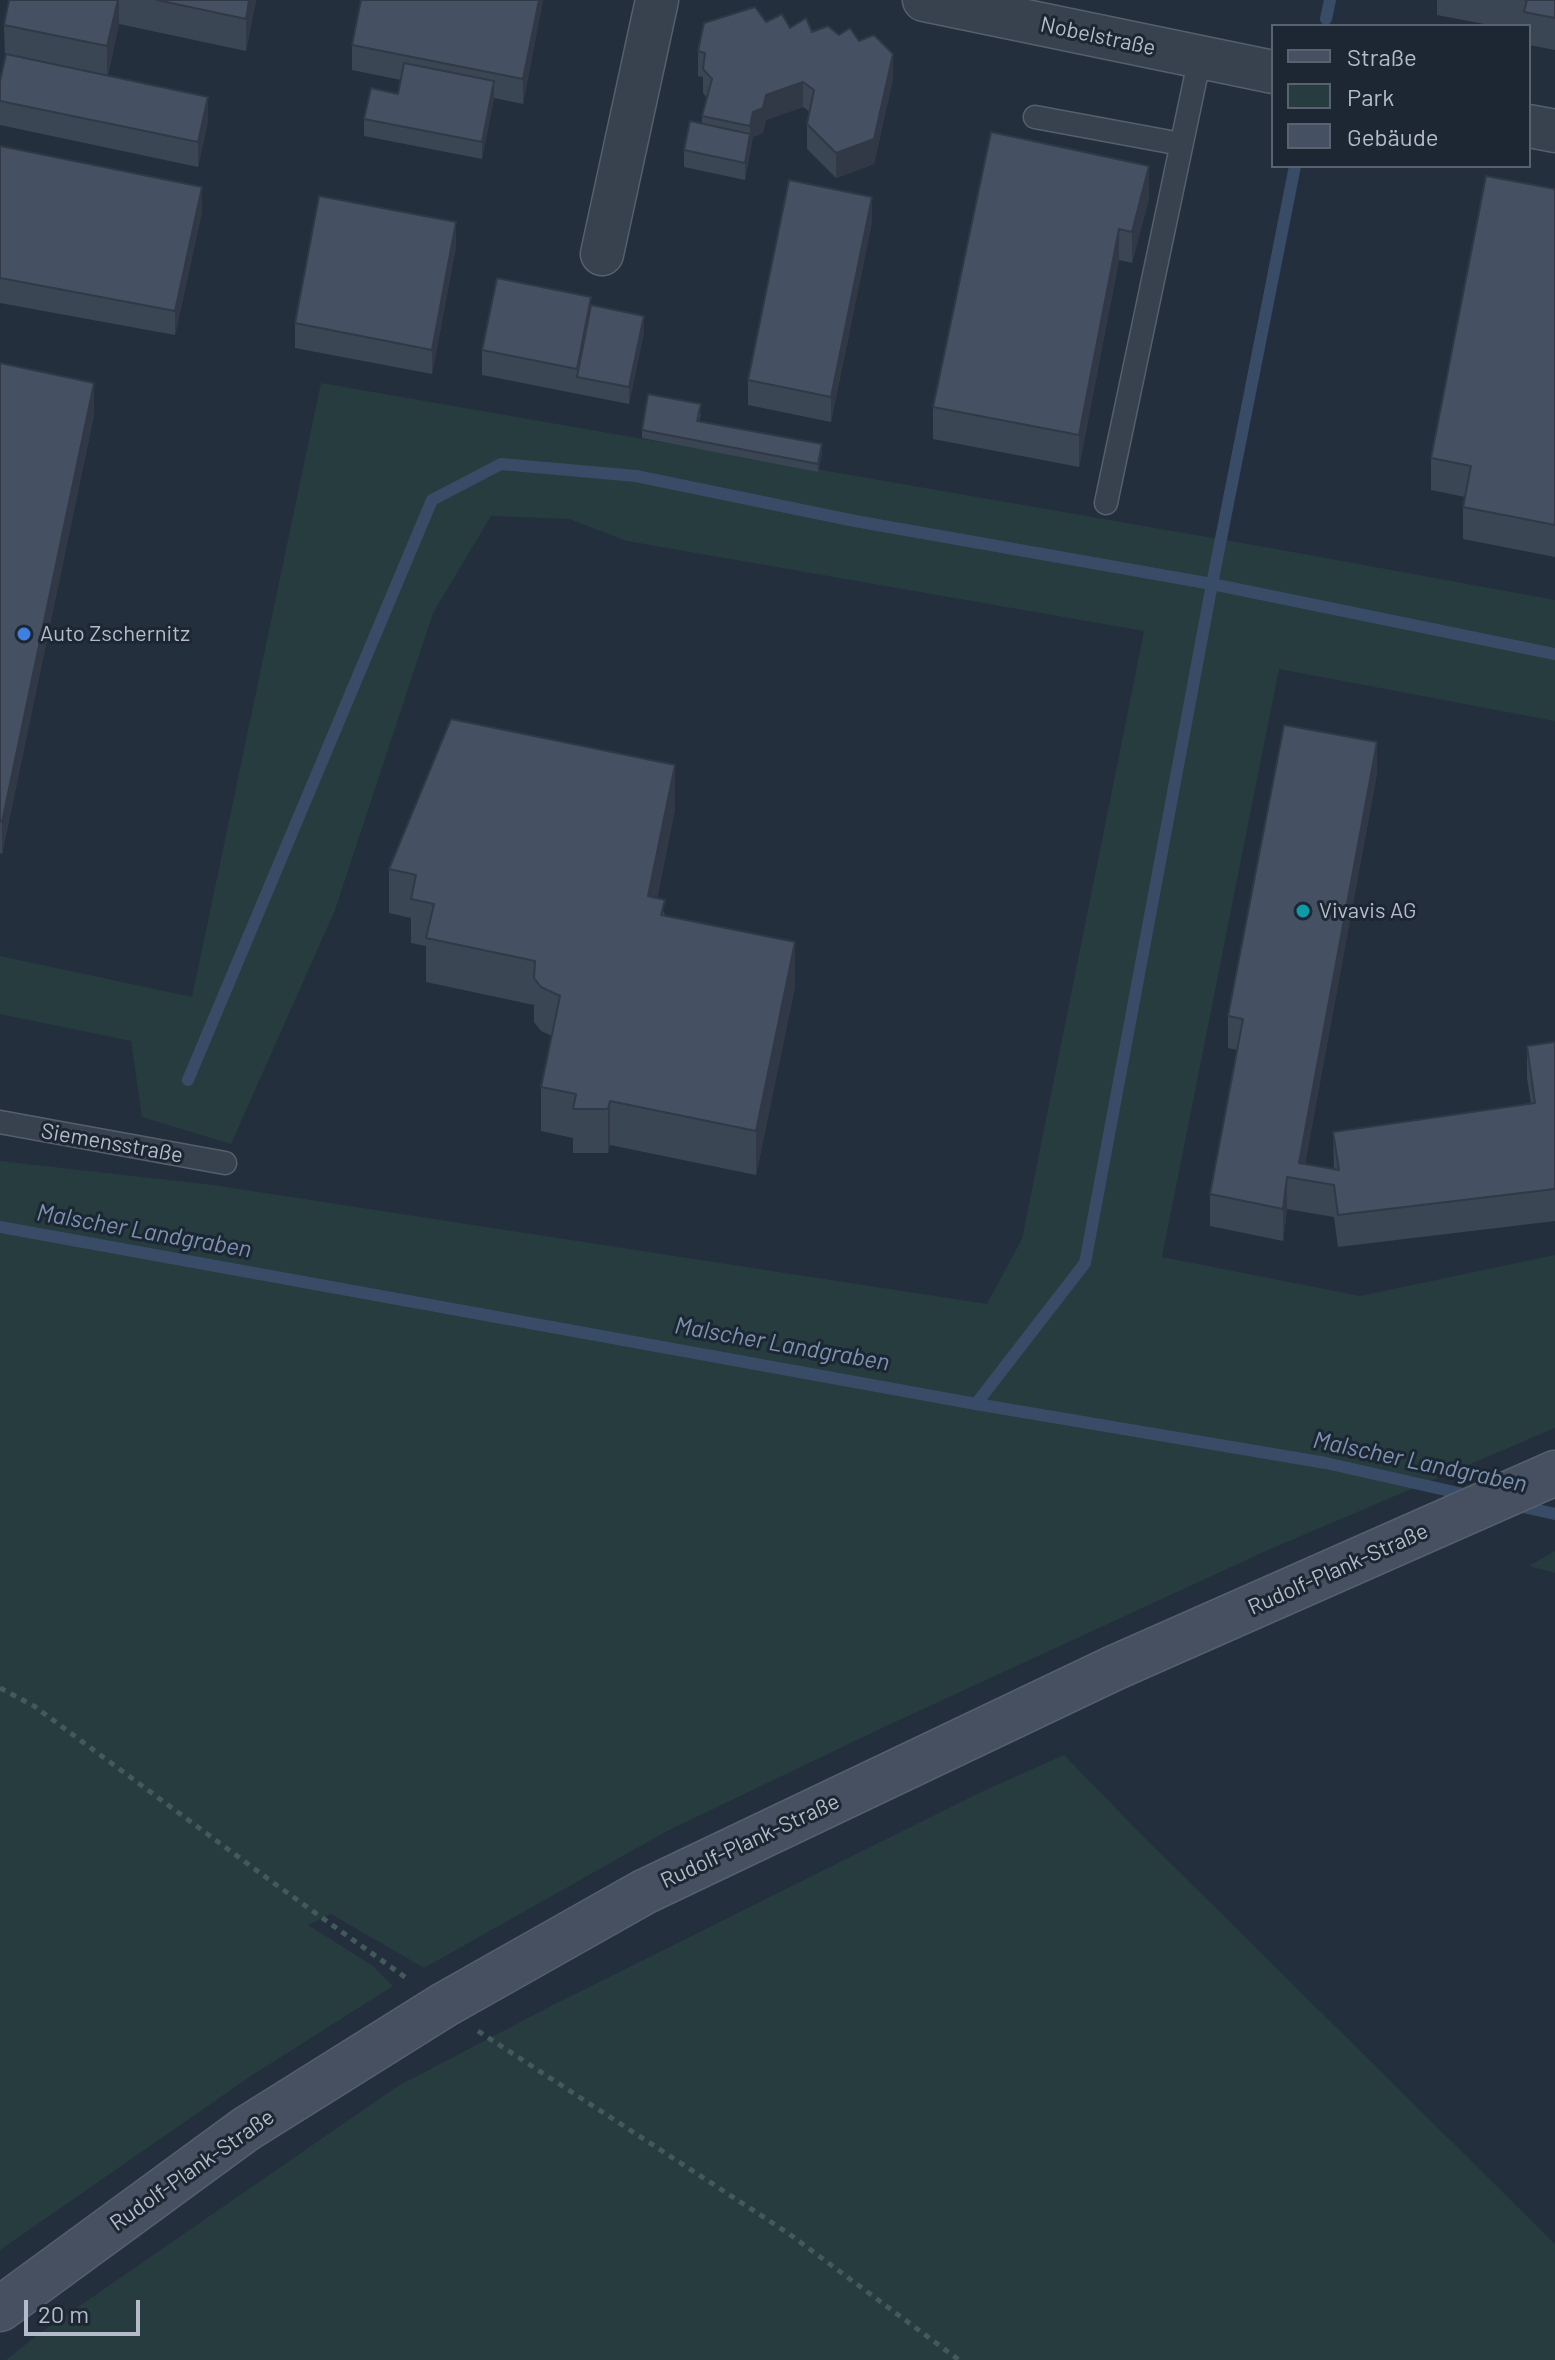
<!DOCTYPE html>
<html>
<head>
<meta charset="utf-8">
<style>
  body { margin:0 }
  #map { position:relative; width:1555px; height:2360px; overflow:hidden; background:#242f3e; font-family:Barlow,sans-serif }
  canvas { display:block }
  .legend { position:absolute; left:1271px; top:24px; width:260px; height:144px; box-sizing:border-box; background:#1d2633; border:2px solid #59626f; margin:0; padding:10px 14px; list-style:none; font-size:24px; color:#b4bcc9 }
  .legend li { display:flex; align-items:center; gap:16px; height:40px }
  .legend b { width:40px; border:2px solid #59626f }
  .scale { position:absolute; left:24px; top:2300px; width:116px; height:36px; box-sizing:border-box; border:4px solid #b4bcc9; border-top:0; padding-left:10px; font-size:24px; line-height:28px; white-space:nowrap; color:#b4bcc9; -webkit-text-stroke:6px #1d2633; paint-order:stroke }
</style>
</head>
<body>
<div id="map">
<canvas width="1555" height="2360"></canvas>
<ul class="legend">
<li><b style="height:10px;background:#465061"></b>Straße</li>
<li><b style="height:22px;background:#263c3f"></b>Park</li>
<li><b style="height:22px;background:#455162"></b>Gebäude</li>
</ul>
<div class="scale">20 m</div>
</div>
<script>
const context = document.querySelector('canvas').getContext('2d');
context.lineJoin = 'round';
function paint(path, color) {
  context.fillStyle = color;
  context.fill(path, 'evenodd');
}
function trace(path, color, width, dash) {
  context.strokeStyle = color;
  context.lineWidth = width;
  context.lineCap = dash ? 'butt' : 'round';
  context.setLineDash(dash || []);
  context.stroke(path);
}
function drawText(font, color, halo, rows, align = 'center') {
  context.font = font + ' Barlow,sans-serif';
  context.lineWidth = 6;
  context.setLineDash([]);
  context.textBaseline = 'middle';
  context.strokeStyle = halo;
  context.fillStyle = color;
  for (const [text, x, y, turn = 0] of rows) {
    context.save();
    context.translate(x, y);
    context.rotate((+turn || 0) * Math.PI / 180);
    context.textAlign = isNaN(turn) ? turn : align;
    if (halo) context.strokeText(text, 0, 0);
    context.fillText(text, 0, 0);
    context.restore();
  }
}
paint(new Path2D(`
  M321 383 1276 549 1555 600V721L1279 669 1162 1257 1360 1296 1555 1255V1428L1268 1550 882 1728 667 1831 424 1968 331 1914 308 1925 373 1966 393 1986 251 2076 0 2250V1161L213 1185 987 1304 1022 1239 1144 631 627 541 569 519 491 516 433 613 335 910 231 1144 142 1117 131 1041 0 1014V956L192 997Z
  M1555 1551V1573L1529 1566Z
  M1064 1755 1136 1829 1555 2244V2360H6L36 2336 398 2086 553 2005 981 1792Z`), '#263c3f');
trace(new Path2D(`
  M1326 19 1330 0
  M188 1080 432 500 501 464 636 476 855 521 1212 584 1555 654
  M0 1227 976 1404 1326 1463 1472 1496
  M976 1404 1085 1263 1212 584 1295 166
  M1514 1505 1555 1514`), '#394c67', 12);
const lane = new Path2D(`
  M1035 117 1181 144
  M1106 503 1200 57
  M0 1122 225 1163`);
const street = new Path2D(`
  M924 0 1273 72
  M1529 126 1555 131
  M602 254 657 0`);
const secondary = new Path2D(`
  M0 2309 246 2129 444 2005 644 1892 1114 1668 1555 1473`);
trace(lane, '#565f6c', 25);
trace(street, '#565f6c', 45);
trace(secondary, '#565f6c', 47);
trace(new Path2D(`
  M0 1688 34 1706 271 1881 409 1980
  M478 2031 788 2233 959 2360`), '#44595c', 5, [6, 6]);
trace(lane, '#38414e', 22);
trace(street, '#38414e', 42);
trace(secondary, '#465061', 44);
paint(new Path2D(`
  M9 0H256L246 51 119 24 108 75 208 121 198 167 0 125V81L5 57 4 25Z
  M543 0 523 104 494 98 482 159 364 136V119L398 94 401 80 352 70V45Z
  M1437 0H1555V50L1529 45V26H1495L1437 15Z
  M766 22 790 28 839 35 859 41 893 79 874 164 836 178 807 149V124L810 112 803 107 766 120 763 133 753 137 745 180 684 167V150L702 124V116L707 98 703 93V77L698 76V51Z
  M0 146 202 212 175 335 0 303Z
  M1555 189V557L1463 539V507L1465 497 1431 490V458Z
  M1149 198 1132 263 1119 260 1079 467 933 439V407Z
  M872 222 831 422 748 405V380Z
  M456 247 432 374 295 348V323Z
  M591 305 644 332 629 404 482 375V350Z
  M0 363 94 415 2 854 0 853Z
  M701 413 699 421 822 453 818 472 642 438V430Z
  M1377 773 1305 1164 1334 1169 1333 1132 1531 1103 1527 1078V1046L1555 1042V1221L1338 1247 1334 1217 1287 1209 1283 1241 1210 1226V1194L1237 1050 1228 1048V1016Z
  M675 809 657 898 665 915 795 987 756 1175 610 1145 608 1153H573V1138L541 1131V1087L552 1036 541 1031 534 1022V1005L426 982V946L411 943V918L389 913V869Z`), '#3b4654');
paint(new Path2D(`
  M118 0H119V24L107 78V46Z
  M249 0H256L246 51V19Z
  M539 0H543V2L523 104V79Z
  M893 54V79L874 164 836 178V153Z
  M494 81V98L482 159V142Z
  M803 82V107L766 120 763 133 753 137 750 151V126L753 112 766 95Z
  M208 97V121L198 167V142Z
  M750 134V151L745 180V163Z
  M1149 166V198L1132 263V232Z
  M202 187V212L175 335V311Z
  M872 197V222L831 422V397Z
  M456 222V247L432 374V350Z
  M1119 229V260L1079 467V435Z
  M591 297V322L577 377V369Z
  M644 316V332L629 404V387Z
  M94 383V415L2 854V822Z
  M822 444V453L818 472V464Z
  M1377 742V773L1302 1180 1299 1163Z
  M675 765V809L648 940V896Z
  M795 942V987L756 1175V1131Z
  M610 1101V1145L608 1153V1109Z
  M1287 1177V1209L1283 1241V1209Z`), '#303945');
const building = new Path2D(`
  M9 0H118L107 46 4 25Z
  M157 0H249L246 19Z
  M361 0H539L523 79 352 45Z
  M1525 0H1555V18L1524 12 1527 0Z
  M755 7 766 22 782 14 790 28 806 18 812 32 828 26 839 35 850 28 859 41 874 35 893 54 874 139 836 153 807 124 814 90 803 82 766 95 763 108 753 112 750 126 702 116 712 79 703 69 705 53 698 51 704 23Z
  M6 54 208 97 198 142 0 101V81Z
  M404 63 494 81 482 142 364 119 371 88 398 94Z
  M690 121 750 134 745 163 684 150Z
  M991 132 1149 166 1132 232 1119 229 1079 435 933 407Z
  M0 146 202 187 175 311 0 278Z
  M1486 176 1555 189V525L1463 507 1471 466 1431 458Z
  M789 180 872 197 831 397 748 380Z
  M319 196 456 222 432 350 295 323Z
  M497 278 591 297 577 369 482 350Z
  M591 305 644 316 629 387 577 377Z
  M0 363 94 383 2 822 0 821Z
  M648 394 701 404 697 421 822 444 818 464 642 430Z
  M451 719 675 765 648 896 665 900 661 915 795 942 756 1131 610 1101 608 1109H573L576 1094 541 1087 560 996 541 987 534 978 535 961 426 938 434 904 411 899 416 875 389 869Z
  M1284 725 1377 742 1299 1163 1339 1170 1333 1132 1535 1103 1527 1046 1555 1042V1189L1338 1215 1334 1185 1287 1177 1283 1209 1210 1194 1243 1019 1228 1016Z`);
paint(building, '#455162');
trace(building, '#303945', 2);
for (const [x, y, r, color] of [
  [24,634,8,"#3f7fe0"],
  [1303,911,8,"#0f9aa8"]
]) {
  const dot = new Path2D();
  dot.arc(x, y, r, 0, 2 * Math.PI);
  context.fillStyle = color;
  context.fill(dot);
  trace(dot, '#1d2633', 3);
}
drawText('22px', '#b4bcc9', '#1d2633', [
  ["Nobelstraße",1098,36,12],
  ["Siemensstraße",112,1143,10],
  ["Rudolf-Plank-Straße",1338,1569,-24],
  ["Rudolf-Plank-Straße",750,1841,-25],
  ["Rudolf-Plank-Straße",192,2170,-35]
]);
drawText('22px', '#b4bcc9', '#1d2633', [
  ["Auto Zschernitz",40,634],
  ["Vivavis AG",1319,911]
], 'left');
drawText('italic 24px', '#7c92b1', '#1d2633', [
  ["Malscher Landgraben",144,1231,10],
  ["Malscher Landgraben",782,1344,10],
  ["Malscher Landgraben",1420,1462,12]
]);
</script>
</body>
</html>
